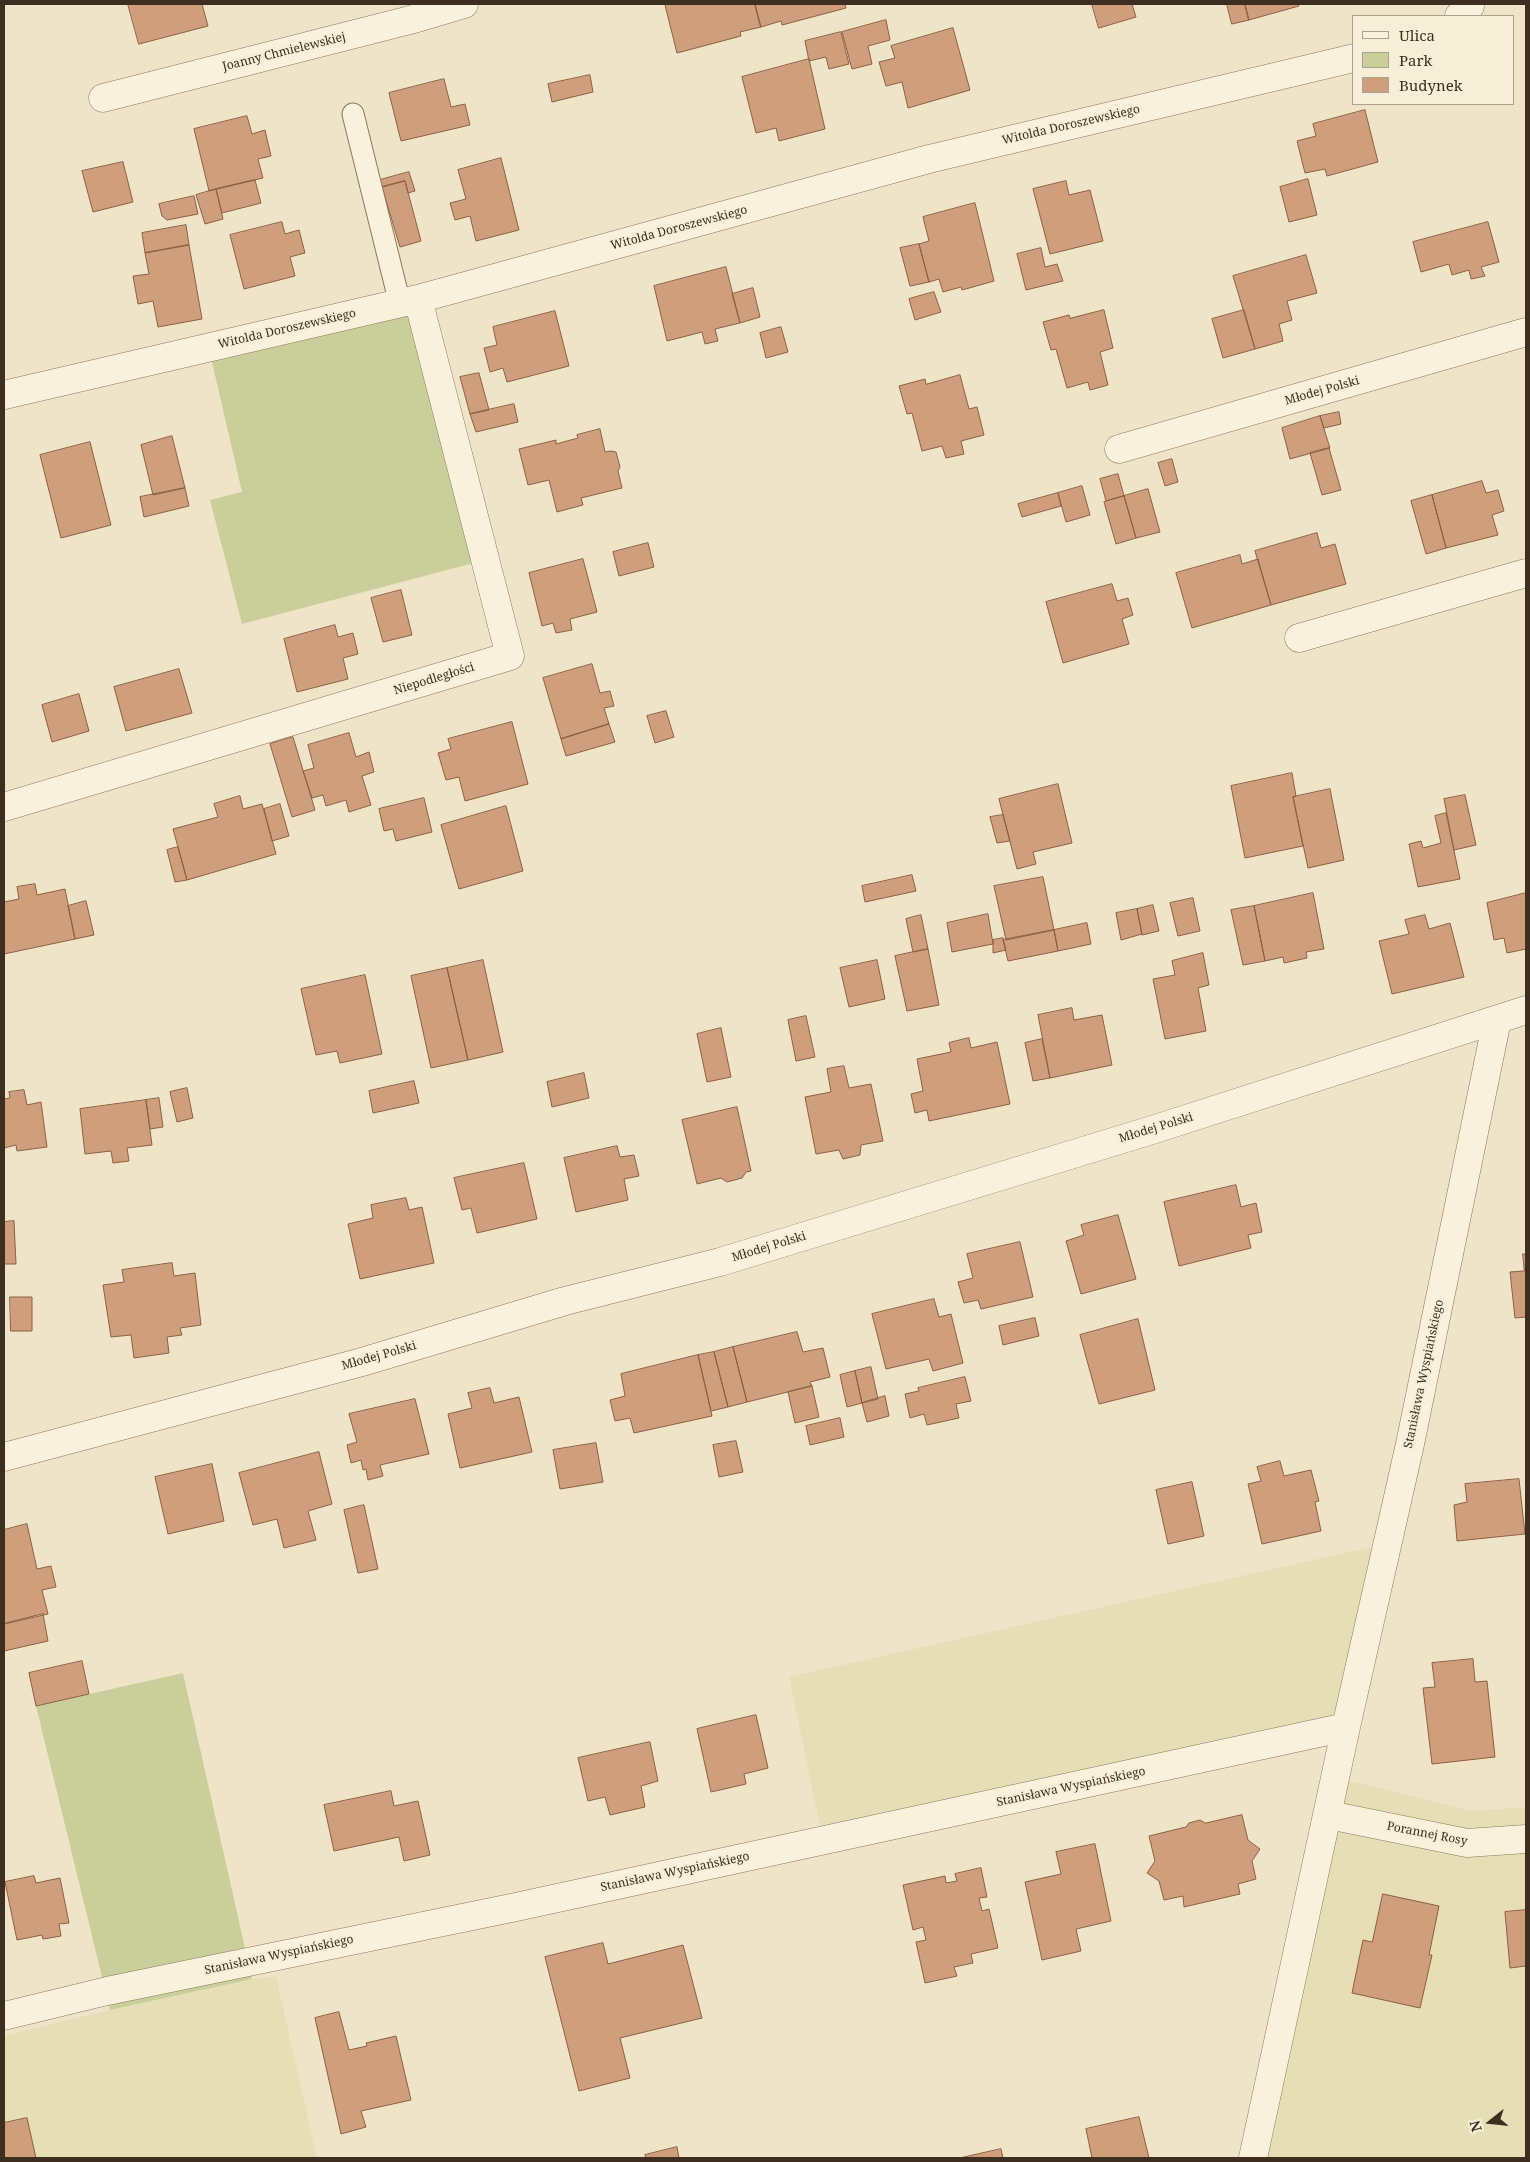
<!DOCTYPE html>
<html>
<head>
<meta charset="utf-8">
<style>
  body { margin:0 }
  #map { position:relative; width:1530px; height:2162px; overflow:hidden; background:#f0e4c8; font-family:"Noto Serif",serif }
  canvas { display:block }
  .frame { position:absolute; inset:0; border:5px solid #3d2e20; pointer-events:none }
  .legend { position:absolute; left:1352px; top:15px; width:162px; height:90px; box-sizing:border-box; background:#f7eed8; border:1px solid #ada18e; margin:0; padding:6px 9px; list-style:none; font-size:15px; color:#3d2e20 }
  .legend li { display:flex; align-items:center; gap:10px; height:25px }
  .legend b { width:25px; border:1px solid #ada18e }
  .north { position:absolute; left:1465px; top:2097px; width:50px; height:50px; -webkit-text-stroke:4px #f7eed8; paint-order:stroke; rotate:254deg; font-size:14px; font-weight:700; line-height:20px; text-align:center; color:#3d2e20 }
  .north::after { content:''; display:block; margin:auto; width:18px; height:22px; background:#3d2e20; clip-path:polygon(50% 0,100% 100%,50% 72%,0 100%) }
</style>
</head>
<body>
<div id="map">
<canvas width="1530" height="2162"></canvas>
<div class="frame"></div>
<ul class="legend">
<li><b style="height:6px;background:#faf1dc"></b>Ulica</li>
<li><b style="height:14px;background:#c9cf9b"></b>Park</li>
<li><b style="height:14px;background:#cf9f7d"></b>Budynek</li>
</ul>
<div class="north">N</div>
</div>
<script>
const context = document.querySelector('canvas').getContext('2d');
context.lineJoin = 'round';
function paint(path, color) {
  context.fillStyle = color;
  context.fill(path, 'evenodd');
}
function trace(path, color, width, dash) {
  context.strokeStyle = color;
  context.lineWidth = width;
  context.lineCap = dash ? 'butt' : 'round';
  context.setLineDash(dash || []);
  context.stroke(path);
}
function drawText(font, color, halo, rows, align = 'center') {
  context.font = font + ' "Noto Serif",serif';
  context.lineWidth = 4.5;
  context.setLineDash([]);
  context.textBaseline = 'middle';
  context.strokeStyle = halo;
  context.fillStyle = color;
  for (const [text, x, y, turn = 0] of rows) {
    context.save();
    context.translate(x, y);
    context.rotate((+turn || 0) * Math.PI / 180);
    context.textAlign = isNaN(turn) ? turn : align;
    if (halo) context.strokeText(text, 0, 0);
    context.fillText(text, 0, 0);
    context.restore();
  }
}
paint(new Path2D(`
  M1367 1548H1387L1346 1727 823 1840 789 1677Z
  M1336 1780 1359 1783 1471 1811 1526 1807V2158H1253Z
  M276 1977 317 2158H4V2036L110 2010 252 1979Z`), '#e6deb5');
paint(new Path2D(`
  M418 299 485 560 242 624 210 500 242 492 212 362 204 348Z
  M183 1673 252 1979 110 2010 36 1706Z`), '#c9cf9b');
const building = new Path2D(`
  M128 4H202L208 26 139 44Z
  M671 4H755L761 27 740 32 741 36 677 53 665 5Z
  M755 4H845L846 8 782 25 781 21 761 27Z
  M1092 4H1132L1136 17 1099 28Z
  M1227 4H1245L1249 20 1232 24Z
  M1245 4H1298L1299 6 1249 20Z
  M886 20 890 40 868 46 872 64 852 69 842 32Z
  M953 28 970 90 908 108 902 82 886 86 879 62 895 58 891 46Z
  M841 32 849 64 829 69 826 57 809 61 805 41Z
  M809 59 825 129 779 141 776 128 756 133 742 77Z
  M590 75 593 92 552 102 548 84Z
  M444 79 451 107 465 104 470 125 401 141 389 93Z
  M1365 110 1378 162 1327 176 1325 169 1305 173 1297 141 1316 136 1313 124Z
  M247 116 252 134 265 130 271 156 258 159 263 178 209 191 194 129Z
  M501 158 519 230 476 241 470 216 455 220 450 203 466 199 458 170Z
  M123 162 133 202 93 212 82 171Z
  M409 172 415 191 408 193 405 181 382 187 380 180Z
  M1308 179 1317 215 1289 222 1280 187Z
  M255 180 261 203 222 213 216 189Z
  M405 181 421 241 400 247 382 187Z
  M1066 181 1069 195 1090 190 1103 241 1050 254 1033 189Z
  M216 189 223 219 205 224 196 195Z
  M194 196 198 214 167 220 162 216 159 204Z
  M975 203 994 281 962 290 961 287 943 292 939 279 929 282 919 244 929 241 923 217Z
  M282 222 285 234 299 230 305 253 290 257 295 276 244 289 230 235Z
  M1488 222 1499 262 1481 267 1485 276 1471 279 1469 270 1452 275 1449 264 1421 272 1413 242Z
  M186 225 189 245 145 253 142 233Z
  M919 244 929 282 910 286 900 248Z
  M189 245 202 319 158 327 153 301 138 304 133 276 149 274 145 253Z
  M1041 248 1045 267 1057 264 1063 281 1026 290 1017 254Z
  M1306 255 1317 293 1287 301 1292 320 1279 324 1283 341 1255 349 1233 276Z
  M726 267 740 323 715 329 718 341 705 344 702 332 667 341 654 286Z
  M753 288 760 317 740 323 732 294Z
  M934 292 941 312 915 320 909 299Z
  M1104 310 1113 348 1100 352 1108 385 1090 390 1088 382 1067 388 1056 349 1051 350 1043 322 1069 315 1070 318Z
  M1244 310 1255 349 1223 358 1212 319Z
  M555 311 569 366 507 382 503 368 490 372 484 348 497 345 493 327Z
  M781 327 788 352 766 358 760 333Z
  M479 373 489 410 470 414 460 377Z
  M960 375 969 409 977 407 984 435 961 441 964 454 946 458 942 446 922 451 912 413 907 414 899 386 925 379 926 384Z
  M514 404 518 422 476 432 470 414Z
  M1339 412 1341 424 1324 428 1320 416Z
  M1320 416 1330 448 1290 459 1282 428Z
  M600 429 605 452 611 451 616 452 620 467 618 471 622 488 581 498 583 505 557 512 549 480 528 485 519 449 556 440V444L578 438 577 435Z
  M172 436 185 488 153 495 141 445Z
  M90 442 111 525 61 538 40 455Z
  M1329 448 1341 490 1322 495 1310 453Z
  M1172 459 1178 482 1165 486 1158 463Z
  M1118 474 1124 496 1106 501 1100 479Z
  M1482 481 1486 493 1498 490 1504 511 1492 515 1498 535 1446 548 1432 495Z
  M1082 486 1090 515 1066 522 1058 493Z
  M185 488 189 506 144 517 140 497Z
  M1148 489 1160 532 1136 538 1124 496Z
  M1058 493 1061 506 1022 517 1018 504Z
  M1432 495 1446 548 1426 554 1411 501Z
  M1124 496 1136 538 1116 544 1104 502Z
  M1317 533 1321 548 1335 544 1346 584 1271 605 1255 551Z
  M648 543 654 567 619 576 613 552Z
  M1240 555 1242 564 1258 559 1271 605 1192 628 1176 573Z
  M583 559 597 612 570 619 572 630 556 633 553 623 542 626 529 573Z
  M1112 584 1117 601 1128 598 1133 615 1122 619 1129 644 1063 663 1046 602Z
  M401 590 412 635 383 642 371 598Z
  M335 625 338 637 353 633 358 654 343 658 348 679 297 692 284 639Z
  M592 664 600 693 610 691 614 706 604 708 609 724 561 739 543 678Z
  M179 669 192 713 126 731 114 687Z
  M79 694 89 731 52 742 42 705Z
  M666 711 674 737 655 743 647 716Z
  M512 722 528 784 465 801 459 777 446 780 438 753 451 749 448 739Z
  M609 724 615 742 566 756 561 739Z
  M349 733 356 757 369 752 374 772 362 776 371 805 349 812 346 800 326 806 323 795 312 798 303 771 314 768 308 745Z
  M293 737 315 810 292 817 270 744Z
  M1292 773 1296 796 1293 797 1303 846 1245 858 1231 786Z
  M1058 784 1072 843 1033 852 1036 864 1017 869 999 799Z
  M1330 789 1344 860 1308 868 1293 797Z
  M1465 795 1476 845 1454 850 1444 799Z
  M240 796 243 809 262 804 276 854 187 880 173 829 218 817 214 804Z
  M424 798 432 832 396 841 393 829 384 831 379 809Z
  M280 804 289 836 272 841 264 809Z
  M506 806 523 871 459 889 441 825Z
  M1446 813 1460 879 1418 887 1409 844 1421 841 1423 848 1441 843 1435 816Z
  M1003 815 1010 841 997 843 990 817Z
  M178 847 187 880 175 882 167 850Z
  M912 875 916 891 865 902 862 886Z
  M1043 877 1054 930 1006 940 994 886Z
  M35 884 37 895 65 889 75 939 4 954V902L19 899 17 887Z
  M1313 893 1324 949 1306 952 1307 958 1284 963 1283 957 1265 961 1254 906Z
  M1526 893V949L1507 953 1504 938 1494 940 1487 903Z
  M1193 898 1200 931 1178 936 1170 903Z
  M86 901 94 935 75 939 68 906Z
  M1153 905 1159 931 1142 935 1137 909Z
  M1254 906 1265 961 1243 965 1231 910Z
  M1137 909 1142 934 1121 940 1116 913Z
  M988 914 993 944 952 952 947 923Z
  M921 915 928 949 913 952 906 919Z
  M1425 915 1429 929 1450 923 1464 977 1392 994 1379 941 1409 934 1405 920Z
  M1087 923 1091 944 1058 951 1054 930Z
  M1054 930 1058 951 1008 961 1003 940Z
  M1003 938 1006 950 993 953V940Z
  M928 949 939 1005 907 1011 895 956Z
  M1203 953 1209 985 1198 988 1206 1031 1165 1039 1153 979 1175 975 1172 961Z
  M483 960 503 1052 468 1060 447 968Z
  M877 960 885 999 849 1007 840 968Z
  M447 968 468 1060 431 1068 411 976Z
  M365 975 382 1054 340 1063 337 1051 316 1055 301 989Z
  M1072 1008 1074 1020 1102 1015 1112 1065 1050 1078 1038 1015Z
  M806 1016 815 1057 796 1061 788 1020Z
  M721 1028 731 1077 707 1082 697 1034Z
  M969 1038 971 1048 997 1042 1010 1104 929 1121 927 1110 915 1113 911 1094 923 1091 917 1059 951 1052 949 1043Z
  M1042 1039 1050 1078 1033 1081 1025 1043Z
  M844 1066 849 1088 871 1084 883 1141 861 1145 860 1155 843 1159 839 1150 816 1154 805 1097 831 1092 827 1069Z
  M584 1073 589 1098 552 1107 547 1082Z
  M414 1081 419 1103 373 1113 369 1091Z
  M187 1088 193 1118 177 1122 170 1092Z
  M24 1090 27 1105 41 1102 47 1147 17 1151 16 1145 4 1148V1099L10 1098 9 1092Z
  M159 1098 163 1127 150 1129 146 1100Z
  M146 1100 152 1145 127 1148 129 1161 113 1163 111 1151 85 1154 80 1109Z
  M737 1107 751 1171 746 1172 742 1178 727 1182 721 1178 697 1184 682 1120Z
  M617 1146 620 1157 634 1155 639 1176 624 1179 628 1200 576 1212 564 1158Z
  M524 1163 537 1219 477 1233 471 1208 462 1210 454 1178Z
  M1236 1185 1241 1207 1256 1203 1262 1232 1248 1235 1251 1248 1179 1266 1164 1202Z
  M406 1198 409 1210 422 1207 434 1263 360 1279 348 1224 373 1218 371 1205Z
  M1118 1215 1136 1279 1081 1294 1066 1241 1084 1235 1081 1225Z
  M14 1221 16 1264H4V1222Z
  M1020 1242 1033 1297 981 1309 978 1300 964 1303 958 1282 973 1278 967 1254Z
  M1523 1254H1526V1317L1515 1318 1510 1272 1524 1271Z
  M172 1263 174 1276 195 1273 201 1325 180 1328 182 1335 167 1337 169 1353 134 1358 131 1335 111 1337 103 1285 124 1282 122 1270Z
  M10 1297H32V1331H11Z
  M934 1299 939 1317 951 1314 963 1363 933 1371 929 1359 886 1369 872 1314Z
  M1035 1318 1039 1336 1003 1345 999 1326Z
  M1138 1319 1155 1390 1099 1404 1080 1335Z
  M797 1332 803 1352 823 1348 830 1377 810 1382 812 1386 747 1402 733 1347Z
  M733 1347 747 1402 728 1407 714 1352Z
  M714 1352 728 1407 711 1411 698 1355Z
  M698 1355 712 1416 634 1433 630 1418 615 1421 610 1400 625 1396 621 1374Z
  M871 1367 878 1399 862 1403 855 1371Z
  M855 1371 862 1403 847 1407 840 1375Z
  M965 1377 971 1401 956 1404 959 1418 927 1425 924 1414 910 1418 905 1394 919 1391 918 1388Z
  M812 1386 819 1417 795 1423 788 1392Z
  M490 1388 494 1403 519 1397 532 1452 460 1468 448 1414 472 1408 468 1393Z
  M885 1396 889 1416 867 1422 862 1403Z
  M415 1399 429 1454 380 1465 383 1476 368 1480 366 1469 363 1470 361 1460 351 1463 347 1445 357 1442 349 1414Z
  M840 1418 844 1437 810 1445 806 1426Z
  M736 1441 743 1472 719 1477 713 1445Z
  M596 1443 603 1482 560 1489 553 1450Z
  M319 1452 332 1504 308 1511 316 1540 284 1548 277 1519 253 1525 239 1473Z
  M1280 1461 1284 1476 1311 1470 1319 1501 1315 1502 1321 1531 1262 1544 1248 1484 1261 1481 1257 1467Z
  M212 1464 224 1521 168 1534 155 1477Z
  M1519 1479 1525 1534 1457 1541 1454 1505 1467 1502 1465 1484Z
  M1192 1482 1204 1536 1168 1544 1156 1490Z
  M364 1505 378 1569 358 1573 344 1510Z
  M27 1524 37 1569 51 1566 56 1587 42 1590 48 1614 4 1624V1530Z
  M43 1614 48 1641 4 1651V1624Z
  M1473 1659 1475 1682 1487 1681 1495 1757 1432 1764 1423 1688 1435 1687 1432 1663Z
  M82 1661 89 1694 36 1706 29 1673Z
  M756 1715 768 1768 744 1774 746 1784 711 1792 697 1729Z
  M650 1742 658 1781 641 1786 645 1807 610 1815 605 1797 588 1801 578 1758Z
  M391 1791 394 1806 418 1801 430 1855 404 1861 399 1837 334 1851 324 1805Z
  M1242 1815 1248 1840 1260 1849 1252 1861 1256 1879 1238 1884 1240 1894 1184 1907 1183 1896 1164 1900 1159 1881 1147 1873 1155 1861 1149 1836 1186 1827 1189 1823 1200 1820 1205 1823Z
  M1095 1844 1111 1921 1076 1929 1081 1951 1042 1960 1025 1882 1061 1874 1056 1852Z
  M981 1868 987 1897 979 1898 982 1911 989 1909 998 1948 971 1954 973 1963 954 1967 957 1976 925 1983 916 1942 926 1940 923 1927 913 1930 903 1885 945 1876 946 1883 957 1881 955 1874Z
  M34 1876 36 1883 60 1878 69 1923 59 1924 61 1936 43 1939 42 1935 17 1940 5 1882Z
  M1383 1894 1439 1906 1429 1955H1432L1420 2008 1352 1993 1363 1940 1372 1942Z
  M1526 1910V1966L1510 1968 1505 1912Z
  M603 1943 608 1964 683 1945 702 2018 620 2038 630 2078 579 2091 545 1957Z
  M339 2012 349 2050 367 2046 366 2043 396 2036 411 2100 361 2111 366 2127 341 2134 315 2018Z
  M1139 2117 1149 2158H1092L1086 2129Z
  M27 2118 36 2158H4V2123Z
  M677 2147 679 2158H646L645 2155Z
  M1001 2149 1003 2158H960Z`);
paint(building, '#cf9f7d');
trace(building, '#8d5f41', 1);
const service = new Path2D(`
  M353 114 400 304`);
const minor = new Path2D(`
  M1459 16 1470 6V4
  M103 98 410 20 464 4
  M4 395 418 299 929 159 1354 58
  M1119 449 1526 332
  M1299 638 1526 573
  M4 807 510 656 418 299
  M4 1457 362 1362 565 1301 720 1262 1152 1130 1526 1010
  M1329 1815 1467 1843 1526 1839
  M4 2016 107 1991 516 1907 1346 1727
  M1253 2158 1346 1727 1410 1444 1497 1020`);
trace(service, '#8d765c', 23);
trace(minor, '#8d765c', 29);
trace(service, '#faf1dc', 21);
trace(minor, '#faf1dc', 28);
drawText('12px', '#3d2e20', '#f7eed8', [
  ["Joanny Chmielewskiej",284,52,-14],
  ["Witolda Doroszewskiego",1071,125,-13],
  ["Witolda Doroszewskiego",679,228,-15],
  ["Witolda Doroszewskiego",287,329,-13],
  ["Młodej Polski",1322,391,-16],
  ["Niepodległości",434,679,-17],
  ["Młodej Polski",1156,1128,-17],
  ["Młodej Polski",769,1247,-17],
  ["Młodej Polski",379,1356,-16],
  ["Stanisława Wyspiańskiego",1424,1374,-78],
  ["Stanisława Wyspiańskiego",1071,1787,-12],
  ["Porannej Rosy",1427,1834,11],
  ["Stanisława Wyspiańskiego",675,1872,-12],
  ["Stanisława Wyspiańskiego",279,1955,-12]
]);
</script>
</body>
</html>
